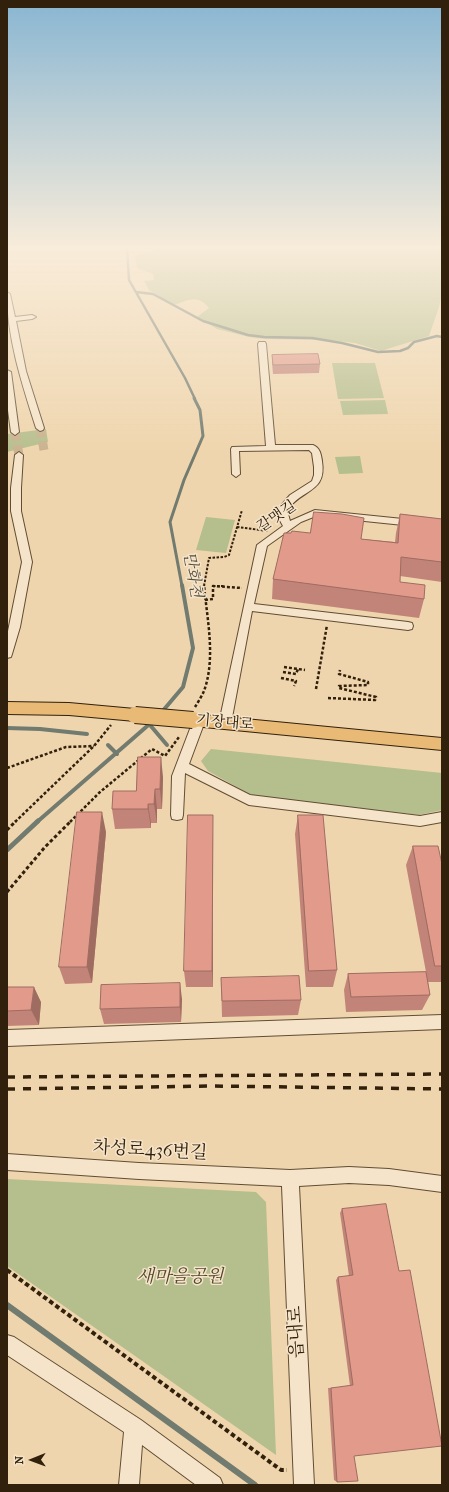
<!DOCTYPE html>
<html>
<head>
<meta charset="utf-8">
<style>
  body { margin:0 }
  #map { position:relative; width:449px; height:1492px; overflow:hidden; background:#efd5ad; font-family:"IM FELL French Canon",serif }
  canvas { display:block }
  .frame { position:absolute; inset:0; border:8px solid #31200c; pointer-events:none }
  .north { position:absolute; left:12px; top:1440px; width:40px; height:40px; -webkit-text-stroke:3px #f5e4ca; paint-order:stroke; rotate:269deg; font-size:11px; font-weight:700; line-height:16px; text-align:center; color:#31200c }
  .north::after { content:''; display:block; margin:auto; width:14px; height:18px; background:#31200c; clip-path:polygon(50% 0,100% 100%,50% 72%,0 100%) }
</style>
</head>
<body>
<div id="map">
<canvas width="449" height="1492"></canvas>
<div class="frame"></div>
<div class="north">N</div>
</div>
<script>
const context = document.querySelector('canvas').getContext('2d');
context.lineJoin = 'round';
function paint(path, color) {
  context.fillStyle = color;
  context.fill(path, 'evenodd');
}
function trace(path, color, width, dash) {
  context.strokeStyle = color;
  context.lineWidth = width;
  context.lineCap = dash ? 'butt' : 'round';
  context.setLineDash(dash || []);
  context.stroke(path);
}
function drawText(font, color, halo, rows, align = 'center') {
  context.font = font + ' "IM FELL French Canon","Noto Serif KR",serif';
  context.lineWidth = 3;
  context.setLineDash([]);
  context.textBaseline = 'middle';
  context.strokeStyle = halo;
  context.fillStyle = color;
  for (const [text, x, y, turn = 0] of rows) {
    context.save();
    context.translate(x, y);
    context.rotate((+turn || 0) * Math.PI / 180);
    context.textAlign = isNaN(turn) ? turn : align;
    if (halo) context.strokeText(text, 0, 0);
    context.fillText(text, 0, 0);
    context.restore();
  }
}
paint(new Path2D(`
  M157 249H442V293L439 307 429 336 381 351 355 343 331 340 266 339 249 337 217 329 197 317 209 308C198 294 189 300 174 305L149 290 144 281 154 280 153 274 137 268 135 256Z
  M332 363H375L384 398 338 399Z
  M385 400 388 414 343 415 340 401Z
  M46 429 48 442 7 452V434Z
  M360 456 363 473 339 474 335 457Z
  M206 517 235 520 226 553 196 550Z
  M211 749 442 773V810L419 815 251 795 208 771 201 761Z
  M7 1179 256 1192 266 1202 276 1455 7 1266Z`), '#b5be8d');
trace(new Path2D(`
  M127 249 129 280 185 378 195 399
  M136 292 153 294 203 321 248 335 264 337 312 338 342 343 378 352 400 351 408 348 414 342 437 336 442 337`), '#717b6f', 2.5);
trace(new Path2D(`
  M182 586 170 522 184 480 203 436 200 410 194 398`), '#717b6f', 3);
trace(new Path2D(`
  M161 713 183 687 193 648 182 585
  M150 725 167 745
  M7 728 40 729 87 734
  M108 745 117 754
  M37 822 153 721`), '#717b6f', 4);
trace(new Path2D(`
  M7 850 38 821`), '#717b6f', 5);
trace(new Path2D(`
  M7 1305 255 1485`), '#717b6f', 6);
trace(new Path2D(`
  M40 428 44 450
  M15 432 19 455`), '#c9b18d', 9, [9, 4.5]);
const minor = new Path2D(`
  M7 292 10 294 15 317 32 315 36 317 32 319 16 321 26 371 44 428 43 430 40 431 36 428C22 384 7 339 7 292Z
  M259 342H265L266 344 275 445H313C320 448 321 454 322 461 327 493 303 488 287 510L290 521 315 510 442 523V529L316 516 301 522 267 546 254 604 408 622 412 623 413 626 412 629 408 630 252 611 231 723 229 726 225 728 221 726 219 723 257 545 283 526 278 517 277 510 290 495 312 481 314 475V467L312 453 309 450 239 451 240 474 236 477 232 474 231 449 232 447 266 446 258 344Z
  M7 370 11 372 19 432 15 435 11 432 7 403Z
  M19 452 23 455 21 488V511L32 562 20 627 12 654 11 657 7 658V636L22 562 11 511V488L15 455Z
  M199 716 203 718 205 721 189 764 250 795 420 816 442 812V822L420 826 249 805 185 773 183 815 182 819 177 820 172 819 171 815 172 776 193 721 195 718Z
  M442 1015V1029L7 1046V1030Z
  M7 1154 139 1163 290 1170 349 1167 389 1169 442 1176V1192L389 1185 349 1183 299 1186 314 1485H294L282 1186 139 1179 7 1170Z
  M7 1335 14 1337 141 1420 220 1478 223 1485H196L142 1445 139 1485H119L124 1432 7 1355Z`);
const major = new Path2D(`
  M7 702 69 703 135 709 140 711 143 715 140 719 135 721 69 715 7 714Z
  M193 714 442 738V750L193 726 187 724 185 720 187 716Z`);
trace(minor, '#604d34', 2);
trace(major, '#31200c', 2);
trace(new Path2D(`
  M237 527 268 531
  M204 586 209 558 224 557 229 555 242 510
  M213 586H225`), '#31200c', 2, [2.5, 1.5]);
trace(new Path2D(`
  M205 600 213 599V586L242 588
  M284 667 305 670
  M283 672 296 674 298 669
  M281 678 296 681 294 686
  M316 689 327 625
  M328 698 375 700 376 697 339 688V686L368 685V682L339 674 340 670
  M195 707C198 702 202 696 204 691 216 658 207 619 204 585
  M7 768 66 747 94 746
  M15 822 94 746 111 725
  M70 822 100 792 152 749 165 756 179 737`), '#31200c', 2.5, [3, 2]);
trace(new Path2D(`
  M7 830 16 821
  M7 892 45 847 71 821`), '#31200c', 3, [3.5, 2.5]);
trace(new Path2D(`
  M7 1270 281 1470H287`), '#31200c', 4, [4.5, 3]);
paint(minor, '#f5e4ca');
paint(major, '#e8ba76');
trace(new Path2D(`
  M7 1077 442 1074
  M7 1089 213 1086 442 1089`), '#31200c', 3.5, [8, 8]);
const majorBridge = new Path2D(`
  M135 715 193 720`);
trace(majorBridge, '#31200c', 18, []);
trace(majorBridge, '#e8ba76', 16);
paint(new Path2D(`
  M272 355 320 364 319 373 273 374 272 363Z
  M400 514 442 519V582L400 576V582L424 599 419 618 272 599 273 579 291 533 361 539 395 542 396 533Z
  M163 777 162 809H157V823H151V828L115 829 112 809 136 791Z
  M298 815 337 970 333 987H306L295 834Z
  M106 832 92 983 65 984 59 967Z
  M213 834V987H186L184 971Z
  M413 846 442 864V982H428L430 995 422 1010 346 1012 344 990 348 974 426 972 406 865Z
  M221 978 301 1000 298 1015 222 1017Z
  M7 987 41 1002 39 1025 7 1026Z
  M182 999 181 1022 104 1024 100 1009Z
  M386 1204 354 1456 337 1482 334 1480 328 1388 350 1386 336 1280 338 1277 349 1276 340 1213 342 1209Z`), '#c28478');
paint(new Path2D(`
  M161 757 163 777 162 809 160 789Z
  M155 789 157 809V823L154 804Z
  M148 804 151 823V828L148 809Z
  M102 812 106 832 92 983 87 967Z
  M213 815V987L212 971Z
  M180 983 182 999 181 1022 180 1007Z
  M34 987 41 1002 39 1025 31 1010Z`), '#9e6c61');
const building = new Path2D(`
  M318 354 320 364 273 365 272 355Z
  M314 512 342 514 364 518 361 539 398 543 400 514 442 519V562L401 557 400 582 425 585 424 599 273 579 284 533H291L292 531 310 533Z
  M138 757H161L160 789H155L154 804H148V809H112L113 791H136Z
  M77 812H102L87 967H59Z
  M188 815H213L212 971H184Z
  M298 815H323L337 970 309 971Z
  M413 846H438L442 864V966H435Z
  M426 972 430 995 351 997 348 974Z
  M299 976 301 1000 222 1001 221 978Z
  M180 983V1007L100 1009 101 985Z
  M7 987H34L31 1010 7 1011Z
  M386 1204 399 1271 410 1270 442 1446 354 1456 358 1481 337 1482 331 1388 353 1385 338 1277 353 1275 342 1209Z`);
paint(building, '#e29a8b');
trace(building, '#9e6c61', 1);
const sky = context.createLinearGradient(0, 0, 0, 458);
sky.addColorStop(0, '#89b6d2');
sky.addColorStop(0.54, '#f8ecda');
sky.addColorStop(1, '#f8ecda00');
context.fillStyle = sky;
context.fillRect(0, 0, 449, 458);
drawText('15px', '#31200c', '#f5e4ca', [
  ["갈맷길",277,517,-34],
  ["기장대로",225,723,5]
]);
drawText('italic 16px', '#514e3e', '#f5e4ca', [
  ["만화천",192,575,80]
]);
drawText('18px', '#31200c', '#f5e4ca', [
  ["차성로436번길",150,1151,3],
  ["읍내로",297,1332,-93]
]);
drawText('italic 18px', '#52482c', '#f5e4ca', [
  ["새마을공원",180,1278]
]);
</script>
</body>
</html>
